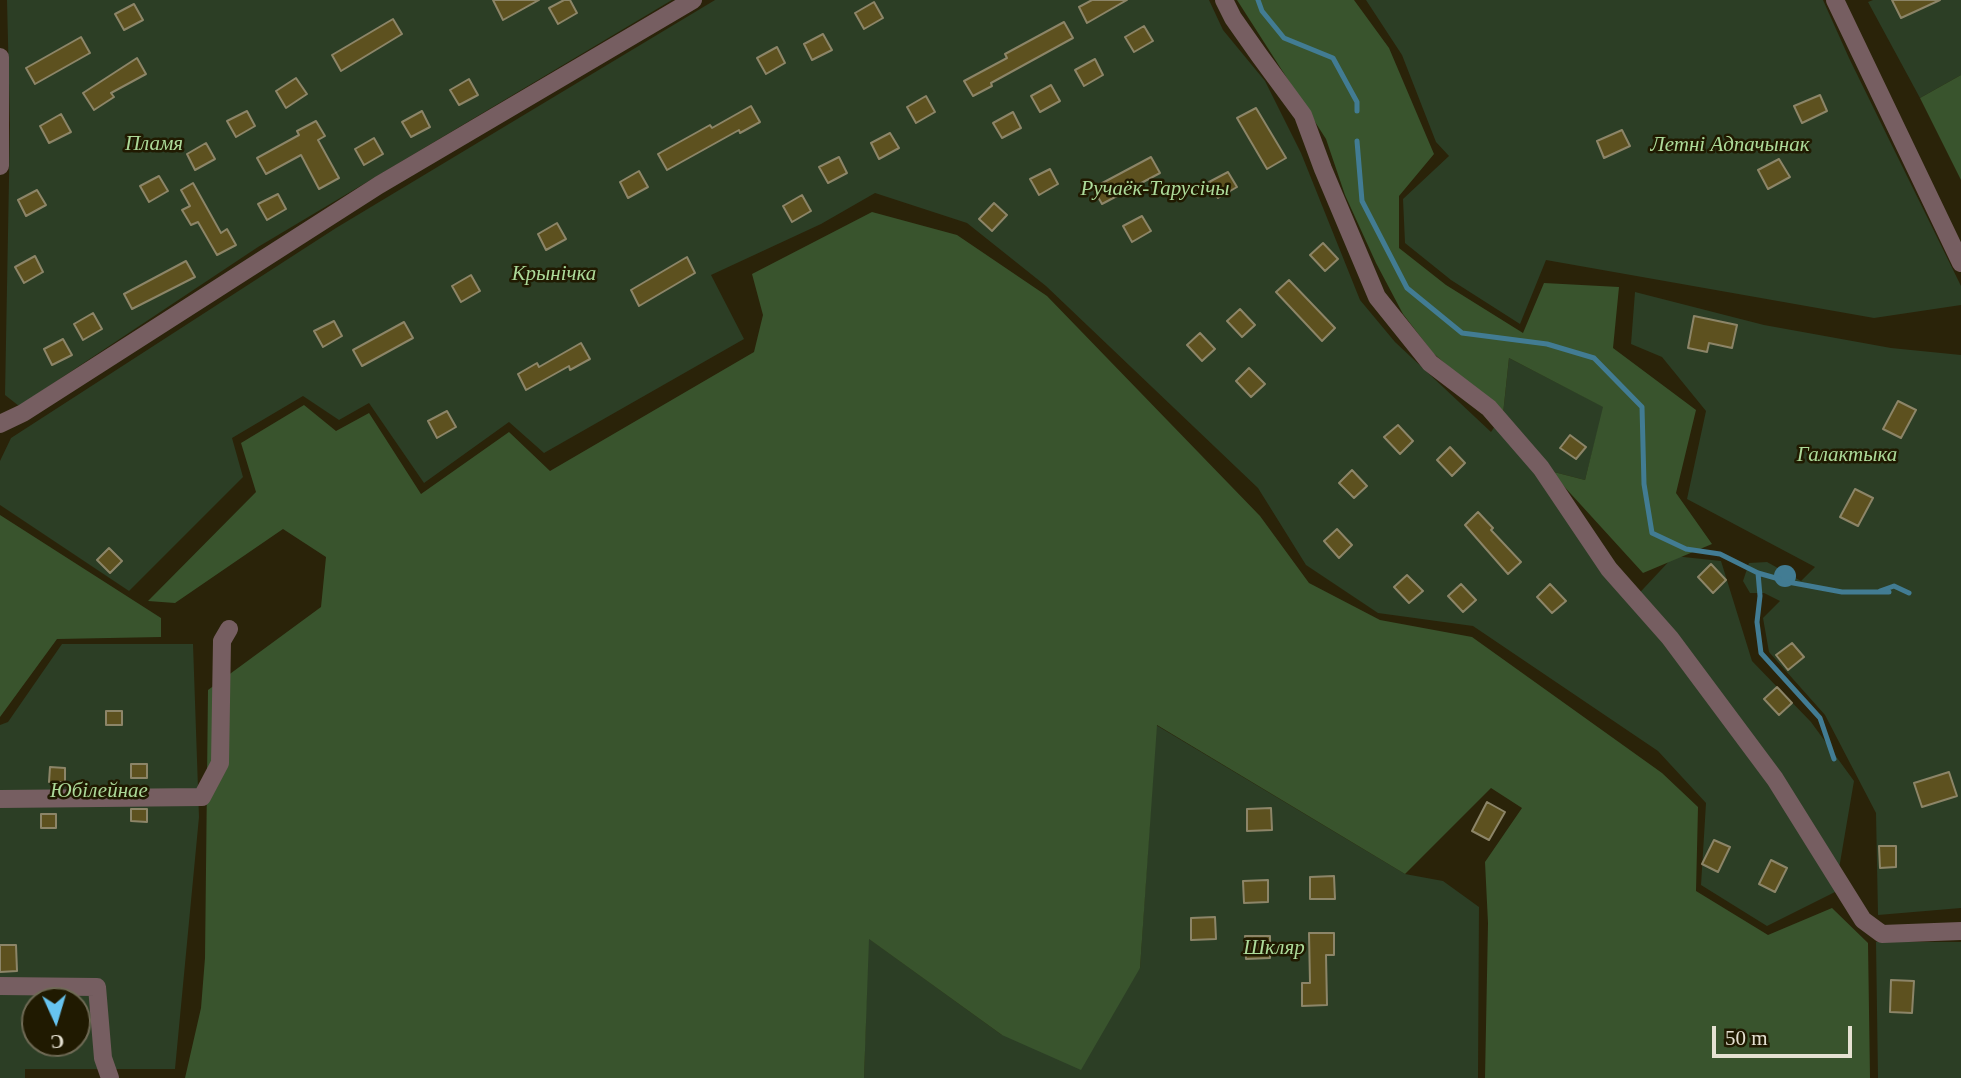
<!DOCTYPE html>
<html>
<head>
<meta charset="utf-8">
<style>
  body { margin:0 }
  #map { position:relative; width:1961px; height:1078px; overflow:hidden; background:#2a2309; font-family:Georgia,serif }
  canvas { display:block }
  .north { position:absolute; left:21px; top:987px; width:70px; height:70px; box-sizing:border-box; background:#201a01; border:2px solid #6f6a55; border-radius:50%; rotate:176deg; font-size:19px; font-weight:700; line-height:28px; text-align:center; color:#e5e1d2 }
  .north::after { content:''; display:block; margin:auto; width:24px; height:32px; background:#67c4f0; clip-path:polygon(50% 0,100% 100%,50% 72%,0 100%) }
  .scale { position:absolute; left:1712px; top:1026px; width:140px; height:32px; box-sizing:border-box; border:4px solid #e5e1d2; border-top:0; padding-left:9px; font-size:21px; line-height:24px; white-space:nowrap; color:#e5e1d2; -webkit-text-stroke:5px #201a01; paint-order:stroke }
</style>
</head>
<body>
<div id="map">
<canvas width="1961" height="1078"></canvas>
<div class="north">С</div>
<div class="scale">50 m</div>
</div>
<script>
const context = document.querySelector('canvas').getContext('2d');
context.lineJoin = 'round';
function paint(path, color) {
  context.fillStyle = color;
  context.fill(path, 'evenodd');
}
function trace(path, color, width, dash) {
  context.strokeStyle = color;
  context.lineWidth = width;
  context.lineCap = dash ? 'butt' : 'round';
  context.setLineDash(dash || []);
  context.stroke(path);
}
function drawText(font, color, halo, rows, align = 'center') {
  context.font = font + ' Georgia,serif';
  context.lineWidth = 5;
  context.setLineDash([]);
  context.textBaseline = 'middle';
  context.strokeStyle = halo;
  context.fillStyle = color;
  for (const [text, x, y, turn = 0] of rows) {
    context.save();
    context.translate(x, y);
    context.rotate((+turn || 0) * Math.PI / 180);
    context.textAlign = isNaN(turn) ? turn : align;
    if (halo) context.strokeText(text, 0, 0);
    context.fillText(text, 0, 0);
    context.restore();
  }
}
paint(new Path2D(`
  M7 0H672L258 247 19 406 5 395 10 125Z
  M715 0H1209L1223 30 1265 81 1301 153 1360 300 1395 342 1491 432 1503 414 1509 358 1604 407 1585 480 1550 471 1544 488 1604 573 1630 603 1674 556 1721 561 1752 661 1811 722 1854 781 1835 892 1767 926 1701 885 1706 803 1658 751 1473 626 1378 613 1306 565 1258 488 1046 286 967 223 875 193 821 224 711 275 744 339 544 453 509 422 424 483 369 403 339 420 303 396 232 438 243 477 129 591 0 505V461L11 438 336 228Z
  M1366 0H1823L1849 58 1961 286V305L1874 318 1546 260 1520 324 1451 280 1405 243 1403 199 1449 156 1436 142 1402 55Z
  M1873 0H1961V75L1920 98 1868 2Z
  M1635 292 1764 325 1891 348 1961 355V908L1878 915 1876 813 1825 715 1769 652 1763 618 1780 601 1764 593H1750L1743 581 1749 563 1767 562 1801 581 1815 567 1687 499 1706 411 1662 357 1631 344Z
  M62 644H193L199 817 175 1069H25V1078H0V725L8 722ZM35 1001H77V1043H35Z
  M1156 725 1405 874 1443 881 1479 907 1478 1078H864L868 938 1002 1035 1140 968Z
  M1876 942H1961V1078H1878Z`), '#2c3e25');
paint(new Path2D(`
  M1237 0H1354L1389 48 1434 154 1399 196V248L1446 285 1523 333 1544 283 1619 287 1613 348 1696 410 1676 493 1712 544 1643 573 1550 471 1585 480 1603 407 1509 358 1503 414 1433 353 1403 314 1376 263 1345 195 1326 139Z
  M1961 75V180L1920 98Z
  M872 212 957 235 1047 296 1260 516 1309 583 1380 620 1472 637 1662 773 1698 807 1696 891 1768 935 1832 908 1868 943 1870 1078H1485L1488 923 1485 862 1522 808 1491 788 1405 874 1157 725 1140 968 1081 1070 1002 1035 869 939 864 1078H185L201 1008 205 958 208 690 321 607 326 557 283 529 175 603 148 601 256 492 241 443 304 405 336 431 369 413 421 494 509 432 550 471 754 352 763 315 752 274Z
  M0 515 161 618V637L57 639 0 717Z`), '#39542d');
paint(new Path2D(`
  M1774 576a11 11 0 1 1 22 0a11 11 0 1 1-22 0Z`), '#427c93');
trace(new Path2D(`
  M1258 0 1262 11 1284 38 1333 58 1357 102V111
  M1357 141 1362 201 1407 288 1462 333 1547 344 1594 358 1642 407 1644 484 1652 533 1686 549 1720 554 1758 573 1779 579
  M1758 573 1760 596 1757 622 1761 653 1820 718 1834 759
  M1788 582 1842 592H1889
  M1880 591 1894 586 1909 593`), '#427c93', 5);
const building = new Path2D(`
  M493 0H539L503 20Z
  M564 0H570L577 13 558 24 549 8Z
  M1092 0H1127L1087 23 1079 7Z
  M1892 0H1940L1901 18Z
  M874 2 883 18 864 29 855 13Z
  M134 4 143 20 124 30 115 14Z
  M393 19 402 34 341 71 332 55Z
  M1064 22 1073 38 991 83 992 86 973 96 964 81 1007 58 1005 54Z
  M1144 26 1153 41 1134 52 1125 37Z
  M823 34 832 50 812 60 804 44Z
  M81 37 90 53 35 84 26 68Z
  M777 47 785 63 766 74 757 58Z
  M137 58 146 74 111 93 114 97 94 110 83 93Z
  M1095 59 1103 75 1084 86 1075 70Z
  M296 78 307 94 286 108 276 91Z
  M469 79 478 95 459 105 450 90Z
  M1051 85 1060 101 1040 112 1031 96Z
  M1820 95 1827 111 1802 123 1794 106Z
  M926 96 935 112 916 123 907 107Z
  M751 106 760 122 740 133 739 130 667 170 658 154 710 125 712 128Z
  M1256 108 1286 158 1267 169 1237 118Z
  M247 111 255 126 236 137 227 121Z
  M422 111 430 127 411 137 402 122Z
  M1013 112 1021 128 1002 138 993 123Z
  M61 114 71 132 49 143 40 126Z
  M316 121 325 136 318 140 339 178 319 189 301 155 266 174 257 158 299 135 297 131Z
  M1622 130 1630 146 1604 158 1597 141Z
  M890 133 899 148 879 159 871 143Z
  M374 138 383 154 364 165 355 149Z
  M206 143 215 159 195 170 187 154Z
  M839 157 847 173 828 183 819 167Z
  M1151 157 1160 173 1102 204 1093 188Z
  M1779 159 1790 177 1768 189 1758 170Z
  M1050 169 1058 184 1039 195 1030 179Z
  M639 171 648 187 628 198 620 182Z
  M1228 172 1237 187 1218 198 1209 182Z
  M159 176 168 191 149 202 140 186Z
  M193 183 221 233 227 229 236 245 217 255 198 222 191 225 182 210 190 206 181 190Z
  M37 190 46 205 26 216 18 200Z
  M278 194 286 209 267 220 258 204Z
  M802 195 811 211 792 222 783 206Z
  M994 203 1007 215 992 231 979 219Z
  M1142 216 1151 231 1132 242 1123 226Z
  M557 223 566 239 546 250 538 234Z
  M1323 243 1338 259 1325 271 1310 255Z
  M35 256 43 272 24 283 15 267Z
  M687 257 695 273 639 306 631 290Z
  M186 261 195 277 132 309 124 294Z
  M471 275 480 291 461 302 452 286Z
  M1289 280 1335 328 1322 341 1276 292Z
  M1240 309 1255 325 1242 337 1227 321Z
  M93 313 102 329 83 340 74 324Z
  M1694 316 1737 325 1732 348 1709 343 1707 352 1688 348Z
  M334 321 342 336 323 347 314 331Z
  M404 322 413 338 362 366 353 350Z
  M1200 333 1215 349 1202 361 1187 345Z
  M63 339 72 355 52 365 44 349Z
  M581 343 590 359 570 370 569 366 526 390 518 374 537 363 539 367Z
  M1249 368 1265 384 1251 397 1236 381Z
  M1898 401 1916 410 1901 438 1883 429Z
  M447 411 456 427 437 438 428 421Z
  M1398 425 1413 441 1400 454 1384 437Z
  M1570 435 1586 447 1576 459 1560 448Z
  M1450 447 1465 463 1452 476 1437 460Z
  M1352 470 1367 486 1354 498 1339 483Z
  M1855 489 1873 498 1858 526 1840 517Z
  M1478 512 1493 528 1491 530 1521 562 1508 574 1465 525Z
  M1337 529 1352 545 1339 558 1324 541Z
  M109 548 122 561 110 573 97 560Z
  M1711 564 1726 580 1713 593 1698 577Z
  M1407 575 1423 591 1409 603 1394 587Z
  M1461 584 1476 600 1463 612 1448 596Z
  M1550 584 1566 601 1552 613 1537 597Z
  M1792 643 1804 657 1788 670 1776 655Z
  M1777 687 1792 703 1779 715 1764 699Z
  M106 711H122V725H106Z
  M131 764H147V778H131Z
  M50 767 65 768V782H49Z
  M1949 772 1957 796 1922 807 1914 783Z
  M1487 802 1505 812 1489 840 1472 831Z
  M1271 808 1272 830 1247 831V809Z
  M131 809H147V822L131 821Z
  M41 814H56V828H41Z
  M1714 840 1730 847 1718 872 1702 864Z
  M1879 846H1896V867L1880 868Z
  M1771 860 1787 868 1775 892 1759 884Z
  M1334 876 1335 899H1310V877Z
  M1268 880V902L1244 903 1243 881Z
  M1215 917 1216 939 1191 940V918Z
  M1309 933H1334V955H1326L1327 1005 1302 1006V983H1310Z
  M1245 936H1270V958L1246 959Z
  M0 945H16L17 971 0 972Z
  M1891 980 1914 981 1912 1013 1890 1012Z`);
paint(building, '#5d511f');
trace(building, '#8c8568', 2);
trace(new Path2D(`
  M1224 0 1233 18 1259 55 1303 115 1323 169 1377 297 1430 363 1489 408 1541 468 1609 569 1670 638 1775 779 1863 920 1882 934 1961 931
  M1835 0 1961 263
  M0 57V166
  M0 424 23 413 379 185 693 0
  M0 799 202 797 220 763 222 641 229 629
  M0 986 97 987 103 1058 110 1078`), '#765e61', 18);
drawText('italic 21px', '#acda99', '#201a01', [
  ["Пламя",154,144],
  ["Летні Адпачынак",1730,145],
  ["Ручаёк-Тарусічы",1155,189],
  ["Крынічка",554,274],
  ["Галактыка",1847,455],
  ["Юбілейнае",99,791],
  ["Шкляр",1274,948]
]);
</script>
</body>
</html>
